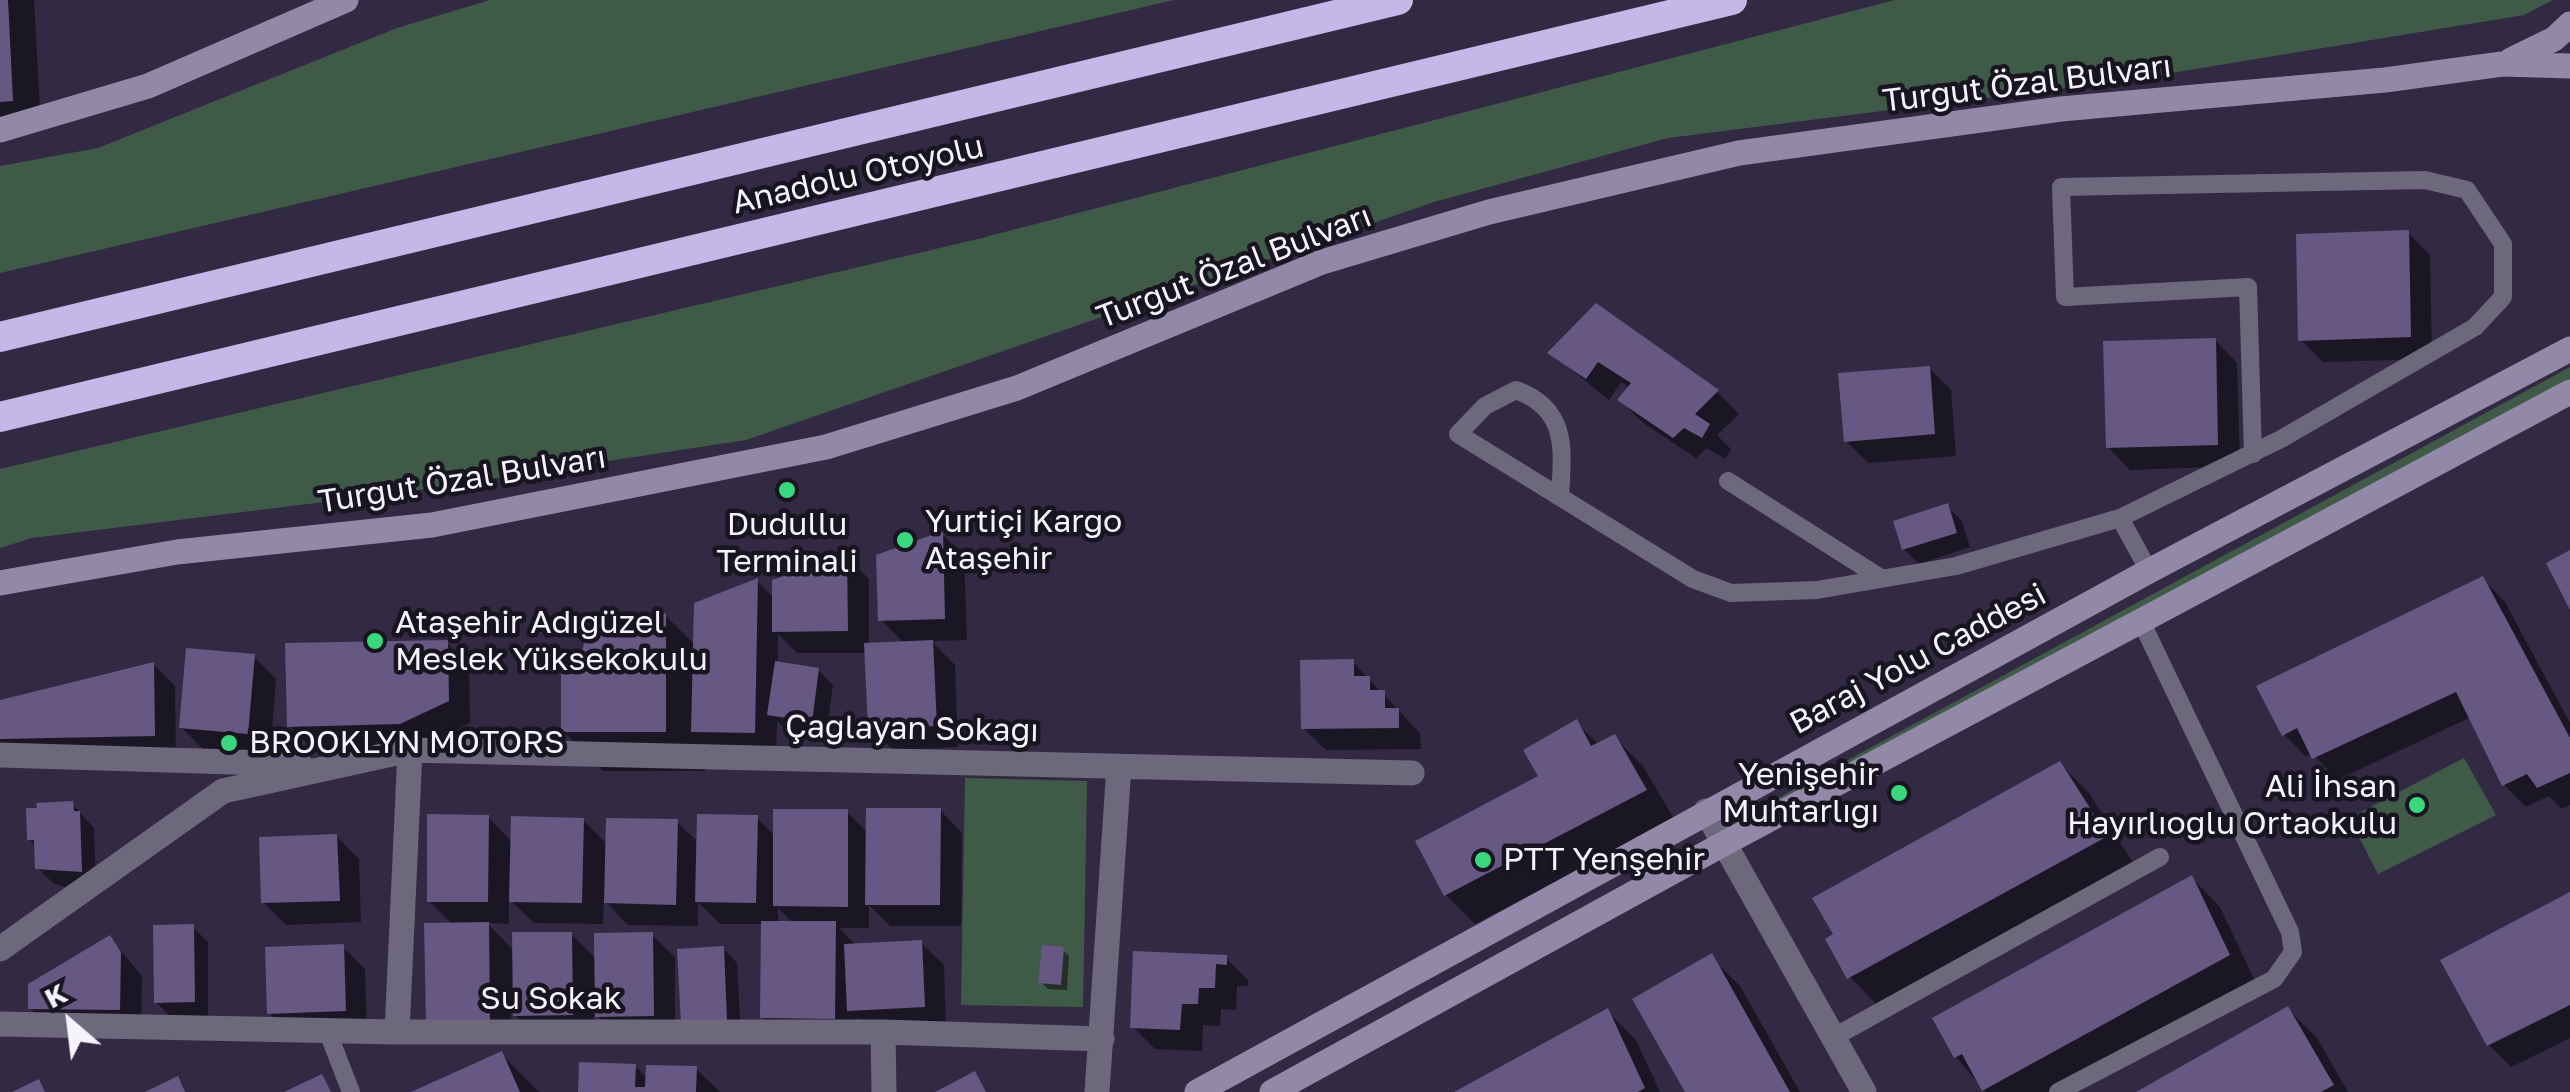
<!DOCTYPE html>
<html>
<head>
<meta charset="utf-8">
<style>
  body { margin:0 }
  #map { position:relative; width:2570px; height:1092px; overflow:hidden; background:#322a42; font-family:"Golos Text",sans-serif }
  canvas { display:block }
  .north { position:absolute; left:20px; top:972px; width:100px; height:100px; -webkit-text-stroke:8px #181520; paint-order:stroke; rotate:332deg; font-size:28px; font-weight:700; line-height:40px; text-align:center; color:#f6f3fd }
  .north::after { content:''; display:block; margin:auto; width:35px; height:45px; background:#f6f3fd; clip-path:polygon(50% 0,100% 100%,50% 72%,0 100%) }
</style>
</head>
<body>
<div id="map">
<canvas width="2570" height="1092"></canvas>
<div class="north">K</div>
</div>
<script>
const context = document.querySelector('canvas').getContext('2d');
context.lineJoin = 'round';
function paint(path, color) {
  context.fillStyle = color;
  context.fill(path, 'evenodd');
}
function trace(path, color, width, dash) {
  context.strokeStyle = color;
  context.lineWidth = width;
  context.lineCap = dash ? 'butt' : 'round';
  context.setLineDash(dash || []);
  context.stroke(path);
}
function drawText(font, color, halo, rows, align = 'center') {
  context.font = font + ' "Golos Text",sans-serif';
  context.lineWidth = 9;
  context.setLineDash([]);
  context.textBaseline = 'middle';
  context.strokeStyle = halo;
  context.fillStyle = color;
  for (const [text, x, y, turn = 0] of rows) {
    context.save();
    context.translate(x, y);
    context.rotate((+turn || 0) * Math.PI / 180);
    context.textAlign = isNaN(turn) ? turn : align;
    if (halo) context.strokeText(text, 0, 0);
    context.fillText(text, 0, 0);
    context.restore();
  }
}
paint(new Path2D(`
  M490 0H1174L0 273V166L98 148 397 28Z
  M1895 0H2553L2524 15 2128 80 1668 138 1434 202 746 440 405 492 32 538 0 548V469L978 239Z
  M2570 367V386L1760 817 1756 810Z
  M2464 758 2496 815 2378 874 2349 818Z
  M965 778 1087 781 1083 1007 961 1005Z`), '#405a48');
paint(new Path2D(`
  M0 0H34L41 129 0 132Z
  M2408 233 2430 255 2432 359 2323 362 2301 340Z
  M1596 306 1717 392 1739 414 1717 435 1731 449 1725 459 1707 448 1696 458 1642 422 1620 400 1630 388 1621 382 1609 400 1551 353Z
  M2215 340 2237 363 2240 466 2130 470 2108 447Z
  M1929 368 1951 390 1956 456 1868 463 1846 441Z
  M1947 506 1962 521 1970 547 1919 564 1904 549Z
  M942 534 964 556 967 640 931 641 955 665 958 747 893 750 871 728 867 653H797L778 634V664L818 670 833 685 826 735 785 729 777 721 776 755 716 754 705 742V771H603L563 731 579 677 666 616 696 646 757 581 774 598 847 557 869 579V646L905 644 881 620Z
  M2483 579 2505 602 2570 723V805L2561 809 2549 796 2526 807 2504 785 2471 717 2337 780 2312 753 2306 757 2284 734Z
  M446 642 469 665 470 723 423 746 312 748 289 726Z
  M254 657 276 679 270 755 204 750 181 727Z
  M1353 662 1420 733 1421 749 1326 750 1303 728Z
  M153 664 175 686 176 758 0 761V702Z
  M1576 722 1599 745 1614 737 1643 766 1674 819 1475 924 1446 895 1541 777Z
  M2060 764 2089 793 2135 866 1878 1006 1850 977 1836 935Z
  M72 804 94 828 96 886 65 887 53 883 38 868 37 847 29 839 39 810Z
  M940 810 962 833 961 926H890L869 905V928H839L857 946 921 943 944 965 946 1028 871 1032 857 1017 856 1040H785L763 1017 764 924H720L698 902V926L628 925 604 900 603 924 534 923 509 899V924L487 923 515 952 571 934 597 960 652 935 675 957V1038H619L594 1012V1037H537L511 1011 512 1041 450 1042 453 925 429 901 488 817 513 843 583 820 608 845 677 822 699 843 756 817 776 837 847 812 868 833ZM778 908 794 924H778Z
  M336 836 359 859 361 922 286 925 263 902Z
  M2192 878 2220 907 2257 985 2062 1092H1986L1956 1057Z
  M2570 895V1038L2511 1067 2489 1045Z
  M193 927 208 942V1016L171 1017 156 1002Z
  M110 938 142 976 141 1031 53 1030 30 1008Z
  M343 947 365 969 367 1032 292 1035 269 1013Z
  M723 948 737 963 741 1034 698 1036Z
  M1062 949 1069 956 1067 990 1048 989 1041 982Z
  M1136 954 1226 958 1248 980V986H1237L1236 1010 1221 1009 1220 1026 1203 1025 1202 1051 1155 1049 1133 1027Z
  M1711 957 1740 986 1800 1092H1688Z
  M2288 1009 2317 1038 2348 1092H2141Z
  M1607 1011 1636 1040 1660 1092H1460Z
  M501 1054 539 1092H417Z
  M635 1066 648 1079 696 1069 720 1092H581Z`), '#0007');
paint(new Path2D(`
  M0 0H8L13 101 0 102Z
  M2409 230 2411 337 2298 341 2296 234Z
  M1596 303 1719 390 1695 414 1710 424 1702 438 1684 428 1673 438 1617 400 1631 383 1598 362 1586 379 1547 353Z
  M2216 338 2218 445 2106 448 2103 341Z
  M1930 366 1935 434 1844 442 1838 373Z
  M1948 503 1957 533 1902 550 1893 521Z
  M943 531 945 619 878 621 876 555Z
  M2570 550V610L2546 563Z
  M847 554 848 631 772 632V580Z
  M2483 576 2570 738V773L2537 788 2527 774 2502 786 2456 692 2312 759 2297 728 2282 736 2256 686Z
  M758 578 755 733 691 732 694 603Z
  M666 613V732H561V674H577L585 639Z
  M448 640 449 701 400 724 287 727 285 643Z
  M933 640 937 726 868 729 864 643Z
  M186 648 255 654 248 734 179 728Z
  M1354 659V676H1370V690H1385V708H1399V728L1301 729 1300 660Z
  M775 661 819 668 812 722 767 715Z
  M154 662 155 736 0 739V700Z
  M1577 719 1591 746 1615 734 1647 790 1444 896 1415 841 1538 776 1523 750Z
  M2060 761 2108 836 1847 979 1825 939 1833 934 1812 898Z
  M73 801 74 811H80L82 872 35 869 34 840H27L26 808H37L36 803Z
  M866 808H941L940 905H865Z
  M773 809H848V907L773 906Z
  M427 814 489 815 488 902H427Z
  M697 814 758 815 756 903 695 902Z
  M511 816 584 818 582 903 509 902Z
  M606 818 678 819 676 905 604 903Z
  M337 834 340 901 261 903 259 837Z
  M2192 875 2230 955 1982 1091 1962 1054 1954 1058 1932 1018Z
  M2570 892V1005L2487 1046 2440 960Z
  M761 921H836L835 1019 760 1018Z
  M489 922 490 1020 426 1021 424 923Z
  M194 924 195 1002 154 1003 153 925Z
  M512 932H572L573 1015 513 1016Z
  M653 932 654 1016 595 1017 594 933Z
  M110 935 121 952 120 1010 28 1009V984Z
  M922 940 925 1007 847 1011 844 944Z
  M344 944 346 1011 267 1014 265 947Z
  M1042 945 1064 947 1061 985 1038 983Z
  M724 946 727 1020 681 1023 677 949Z
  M1133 951 1227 955V965L1216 964 1215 988H1199L1198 1004H1182L1180 1030 1130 1028Z
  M1712 953 1790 1092H1685L1632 999Z
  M2288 1006 2334 1085 2321 1092H2136Z
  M1608 1008 1645 1088 1638 1092H1454Z
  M502 1051 520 1092H411Z
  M579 1062 636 1064 635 1087H645L646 1065 697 1066 696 1092H578Z
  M975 1071 986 1092H935Z
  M322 1074 331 1092H284Z
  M178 1076 185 1092H145Z
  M39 1079 45 1092H12Z`), '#665883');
trace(new Path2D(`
  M1728 481 1881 578
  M1560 496C1563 449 1568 409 1516 390L1485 406 1458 434 1693 579 1731 593 1817 590 1956 566 2120 518 2149 571
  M2120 518 2281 439 2475 327 2503 297V244L2467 190 2425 180 2061 187 2065 297 2248 287 2253 454
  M327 1030 351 1092
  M1834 1037 2160 857
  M2058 1092 2274 979 2293 952 2290 932 2140 619`), '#6e687c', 18);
trace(new Path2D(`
  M0 755 300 764
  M1706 811 1864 1092
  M0 949 223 791 410 750
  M0 1024 397 1032H883L1102 1039
  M397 1032 410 750 1412 773
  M883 1032 884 1092
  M1097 1092 1119 766`), '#6e687c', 25);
trace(new Path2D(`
  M2511 60 2554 39 2570 24
  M0 130 148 86 346 0
  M0 583 177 552 432 525 826 447 1017 388 1322 262 1489 212 1739 153 2061 109 2385 80 2502 64 2570 66
  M1197 1092 2149 571 2570 349
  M1272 1092 1725 843 2570 392`), '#9288a8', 25);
trace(new Path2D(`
  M0 337 1398 0
  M0 417 1732 0`), '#c5b7e7', 30);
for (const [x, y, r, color] of [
  [787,490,10,"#39d87f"],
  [905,540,10,"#39d87f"],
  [375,641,10,"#39d87f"],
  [229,743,10,"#39d87f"],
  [1899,793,10,"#39d87f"],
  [2417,805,10,"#39d87f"],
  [1483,860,10,"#39d87f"]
]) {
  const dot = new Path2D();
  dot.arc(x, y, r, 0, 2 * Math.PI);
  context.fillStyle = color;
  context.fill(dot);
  trace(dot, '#181520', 4);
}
drawText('32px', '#f6f3fd', '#181520', [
  ["Turgut Özal Bulvarı",2027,84,-7],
  ["Anadolu Otoyolu",858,175,-13],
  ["Turgut Özal Bulvarı",1234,267,-21],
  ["Turgut Özal Bulvarı",462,480,-9],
  ["Baraj Yolu Caddesi",1918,659,-28],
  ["Çağlayan Sokağı",912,729,1],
  ["Su Sokak",551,999]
]);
drawText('32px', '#f6f3fd', '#181520', [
  ["Yurtiçi Kargo",925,522],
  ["Ataşehir",925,559],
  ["Dudullu",787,525,"center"],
  ["Terminali",787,562,"center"],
  ["Ataşehir Adıgüzel",395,623],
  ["Meslek Yüksekokulu",395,660],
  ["BROOKLYN MOTORS",249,743],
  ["Yenişehir",1879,775,"right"],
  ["Muhtarlığı",1879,812,"right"],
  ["Ali İhsan",2397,787,"right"],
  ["Hayırlıoğlu Ortaokulu",2397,824,"right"],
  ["PTT Yenşehir",1503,860]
], 'left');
</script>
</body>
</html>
